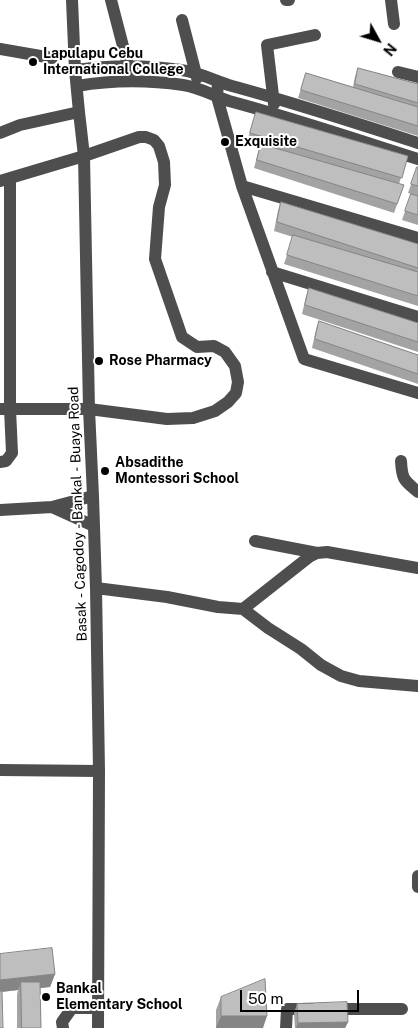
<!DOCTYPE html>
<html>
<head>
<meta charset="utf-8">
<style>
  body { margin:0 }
  #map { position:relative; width:418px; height:1028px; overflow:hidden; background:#fff; font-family:"Public Sans",sans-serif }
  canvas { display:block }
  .north { position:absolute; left:353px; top:15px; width:50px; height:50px; -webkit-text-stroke:4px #fff; paint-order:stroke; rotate:129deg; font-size:14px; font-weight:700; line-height:20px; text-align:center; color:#000 }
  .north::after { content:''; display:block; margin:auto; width:18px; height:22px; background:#000; clip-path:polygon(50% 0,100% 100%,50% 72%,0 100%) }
  .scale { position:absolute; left:240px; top:990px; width:119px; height:22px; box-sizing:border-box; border:2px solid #000; border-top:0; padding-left:6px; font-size:15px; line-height:18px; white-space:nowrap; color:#000; -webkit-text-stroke:4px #fff; paint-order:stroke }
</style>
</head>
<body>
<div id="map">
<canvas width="418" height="1028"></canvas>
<div class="north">N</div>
<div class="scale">50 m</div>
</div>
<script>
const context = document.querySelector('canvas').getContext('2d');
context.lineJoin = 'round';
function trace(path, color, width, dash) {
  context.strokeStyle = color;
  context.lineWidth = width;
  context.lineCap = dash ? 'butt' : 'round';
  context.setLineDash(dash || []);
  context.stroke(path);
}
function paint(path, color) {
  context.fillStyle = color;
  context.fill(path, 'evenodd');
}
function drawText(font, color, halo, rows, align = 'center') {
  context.font = font + ' "Public Sans",sans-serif';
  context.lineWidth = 4;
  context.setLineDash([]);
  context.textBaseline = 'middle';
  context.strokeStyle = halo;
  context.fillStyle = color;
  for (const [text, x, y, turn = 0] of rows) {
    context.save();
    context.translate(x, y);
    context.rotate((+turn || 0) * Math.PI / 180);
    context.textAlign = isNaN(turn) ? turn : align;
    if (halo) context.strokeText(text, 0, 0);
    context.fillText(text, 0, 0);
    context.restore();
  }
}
trace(new Path2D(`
  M72 0 75 70 79 112 84 156 89 409 93 496 96 588 99 771 98 1028
  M111 0 130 73
  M286 0H289
  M391 0 394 24
  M182 20 197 78
  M0 49 52 58
  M75 70C111 65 146 65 181 70 199 72 215 81 232 86 295 103 356 123 418 143
  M398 72 418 77
  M218 82 217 97 242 186 304 359 418 393
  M77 86C112 80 148 80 183 85 199 87 214 96 229 101 293 118 355 139 418 159
  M274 104 267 45 315 35
  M0 133 20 125 79 112
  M0 181 84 156 139 137H146L154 140 159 146 164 162 165 185 159 207 155 259 182 337 197 347 214 346 225 352 235 366 238 382 236 393 228 402 215 411 193 418 167 419 89 409H0
  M242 186 418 238
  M272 272 418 317
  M401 461C402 480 404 480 418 492
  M0 462 6 461 12 453 10 409V178
  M52 507 94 526
  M0 510 52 507 93 496
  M255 541 317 553
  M96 588 167 597 218 607 243 609 268 628 301 649 321 665 341 676 359 681 418 686
  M243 609 309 557 317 553 327 552 418 568
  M0 770 99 771
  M418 876V887
  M332 1009H402
  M63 1028 62 1022 72 1008H98
  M286 1028 287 1009H312`), '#4e4e4e', 12);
paint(new Path2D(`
  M358 68 418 84V136L298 98 306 73 353 87 355 77Z
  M256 112 408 156 399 184 404 185 394 213 254 168 258 153 260 146 247 142Z
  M417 167H418V225L402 220 411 194 408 193Z
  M281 202 418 244V306L284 264 293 237 274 231 278 211Z
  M309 288 418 323V352L302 314 306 297Z
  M319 321 418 355V384L312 348 316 330Z
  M0 954 55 974 50 987 40 988 41 1028H17V995L18 990 2 992Z
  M221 997 263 1028H216V1010Z
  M297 1004 348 1022 345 1028H295L294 1013Z`), '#a3a3a3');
paint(new Path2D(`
  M55 974 50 987 21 990V982L18 990 0 992V980Z
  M221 1016H267L263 1028H216Z
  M348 1022 345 1028H296L298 1023Z`), '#858585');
const building = new Path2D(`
  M358 68 418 84V103L355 84Z
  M306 73 418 107V126L301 90Z
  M256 112 408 156 402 178 250 133Z
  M261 144 404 185 397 204 257 160Z
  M417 167H418V186L411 184Z
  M411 194 418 196V215L405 211Z
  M281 202 418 244V268L277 222Z
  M293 235 418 272V296L287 255Z
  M309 288 418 323V342L305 305Z
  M319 321 418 355V374L315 339Z
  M52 948 55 974 0 980V954Z
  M265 979 267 1016H221V997Z
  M21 982H40L41 1028H22Z
  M0 991H2L3 1028H0Z
  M347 1002 348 1022 298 1023 297 1004Z`);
paint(building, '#bebebe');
trace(building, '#858585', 1);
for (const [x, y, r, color] of [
  [33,62,5,"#000"],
  [225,142,5,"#000"],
  [99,361,5,"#000"],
  [105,471,5,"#000"],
  [46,997,5,"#000"]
]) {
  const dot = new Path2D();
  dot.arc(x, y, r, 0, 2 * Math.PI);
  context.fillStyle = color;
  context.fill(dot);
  trace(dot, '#fff', 2);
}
drawText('bold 14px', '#000', '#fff', [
  ["Lapulapu Cebu",43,54],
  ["International College",43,70],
  ["Exquisite",235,142],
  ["Rose Pharmacy",109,361],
  ["Absadithe",115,463],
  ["Montessori School",115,479],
  ["Bankal",56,989],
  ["Elementary School",56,1005]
], 'left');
drawText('14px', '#000', '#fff', [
  ["Basak - Cagodoy - Bankal - Buaya Road",78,514,-92]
]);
</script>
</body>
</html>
